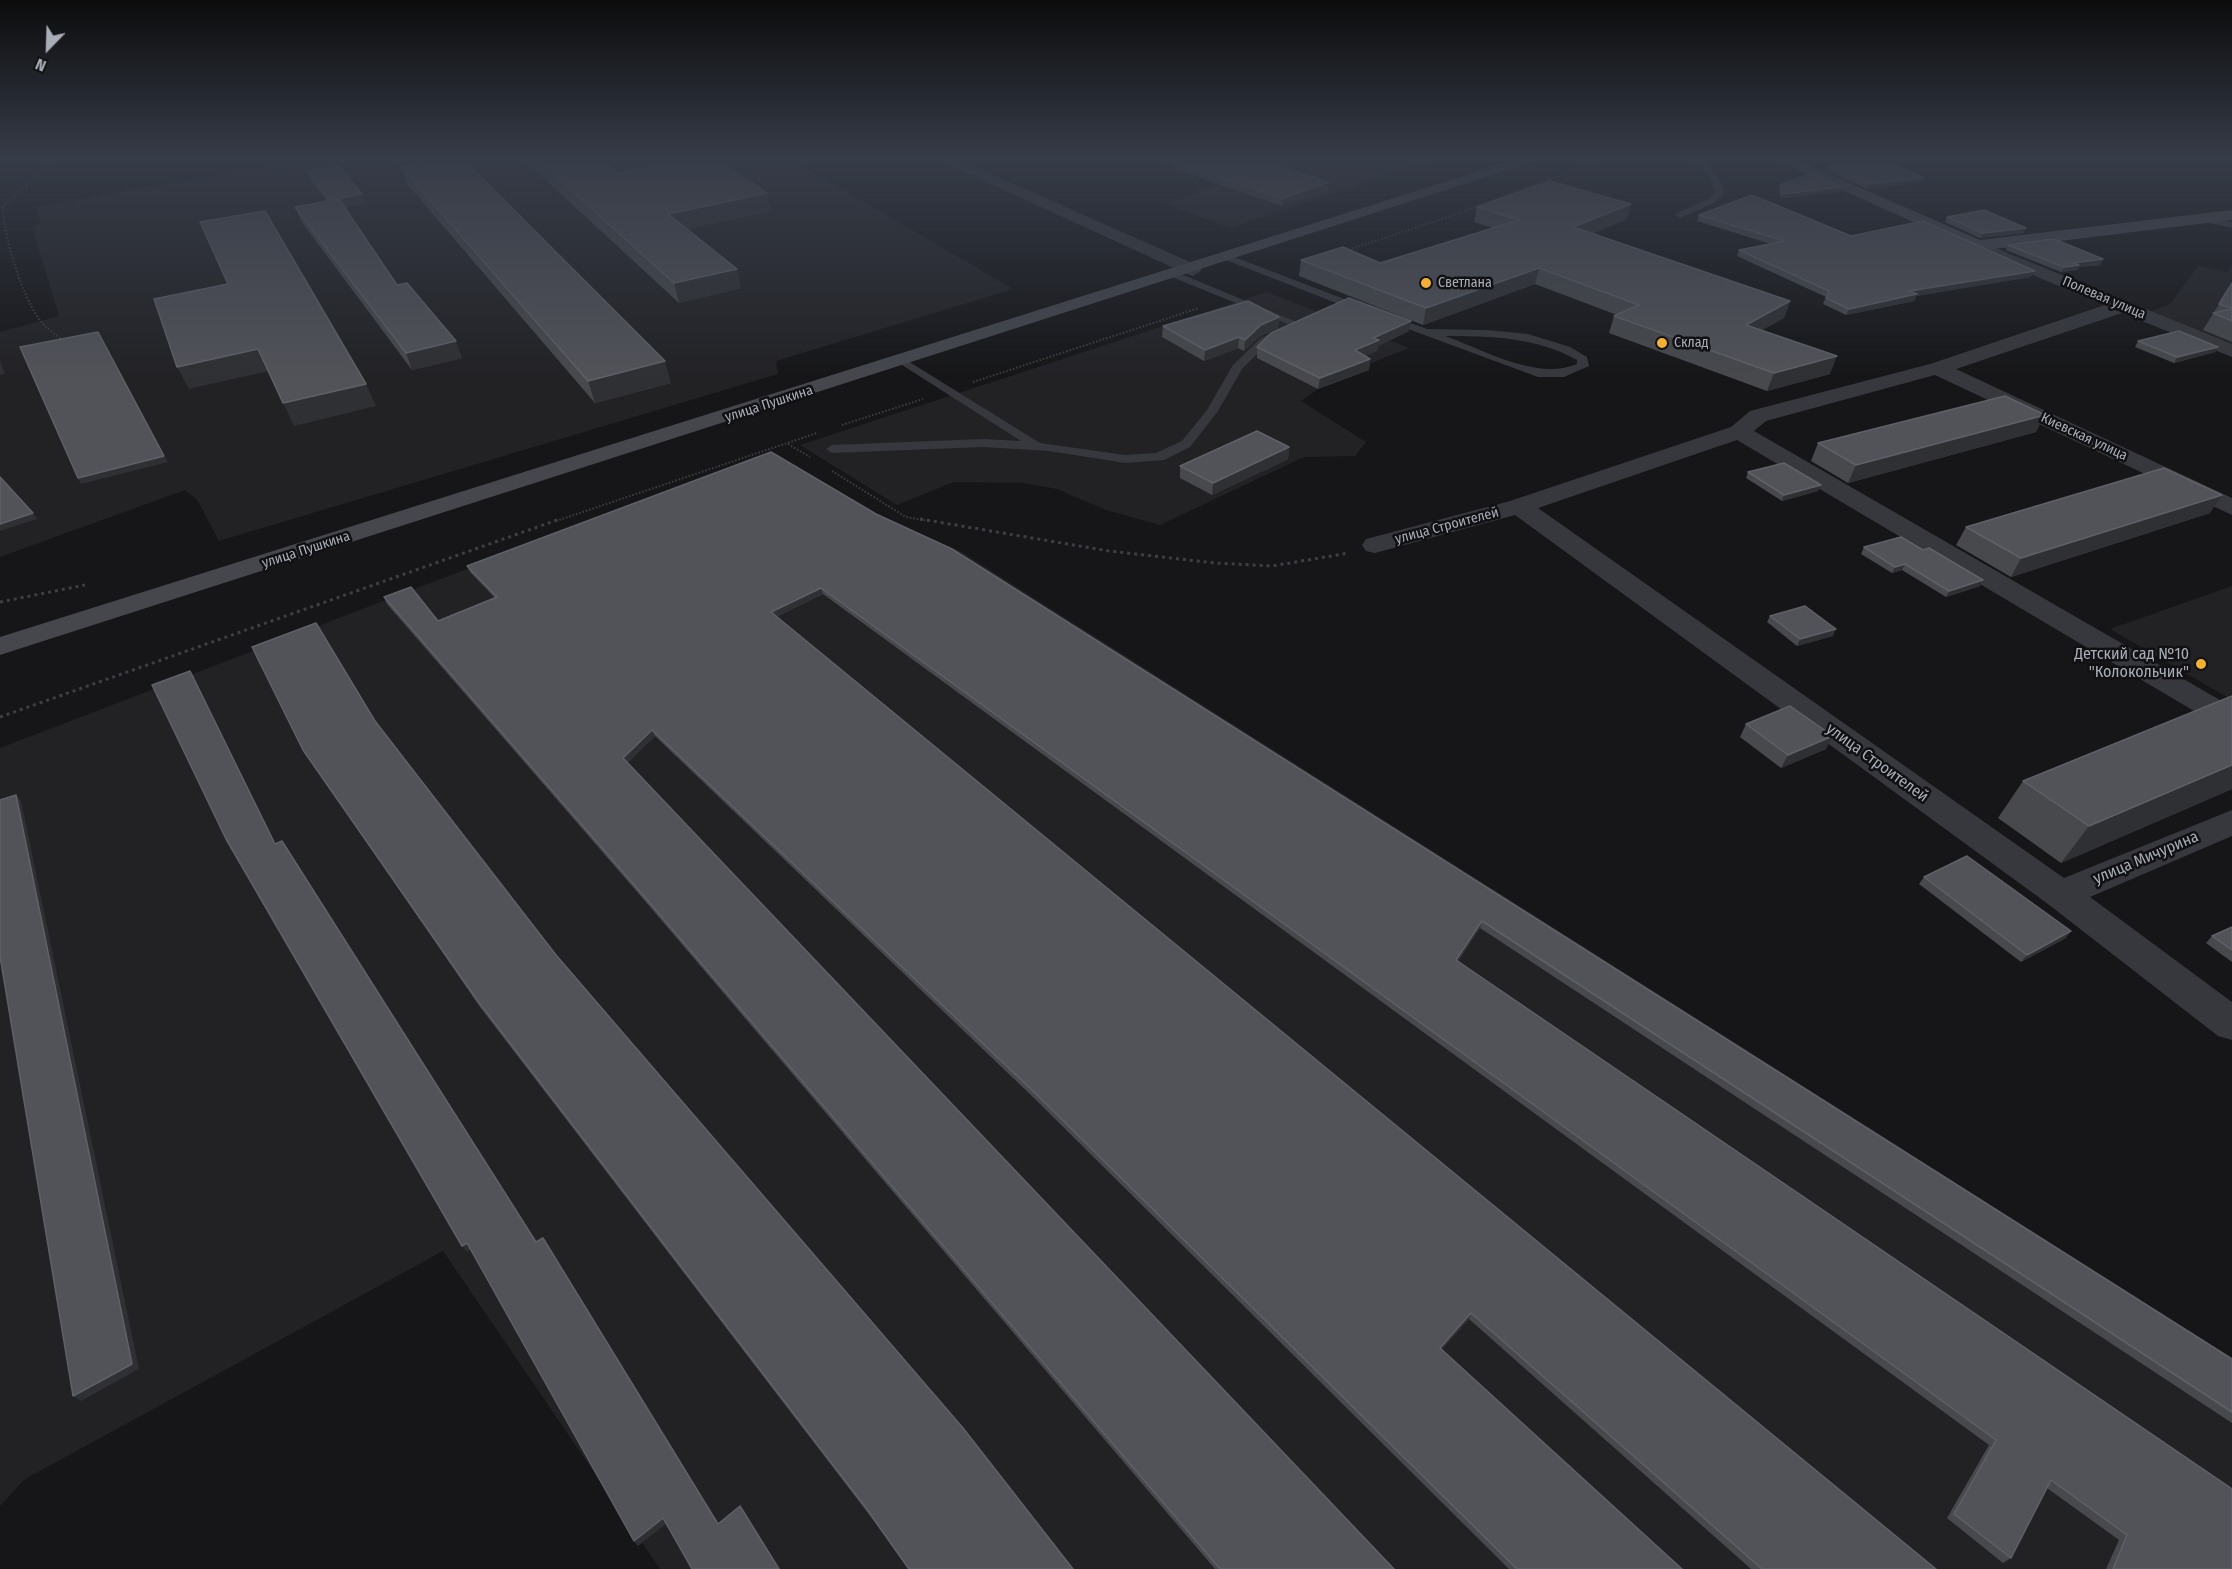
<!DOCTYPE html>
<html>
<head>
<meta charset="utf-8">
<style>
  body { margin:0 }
  #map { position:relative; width:2232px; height:1569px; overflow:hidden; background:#161618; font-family:"Fira Sans Condensed",sans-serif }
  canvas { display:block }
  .north { position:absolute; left:18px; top:18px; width:60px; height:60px; -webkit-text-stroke:4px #111113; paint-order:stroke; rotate:203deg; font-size:16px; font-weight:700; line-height:24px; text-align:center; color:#a8adb8 }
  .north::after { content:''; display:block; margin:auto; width:21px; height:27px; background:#a8adb8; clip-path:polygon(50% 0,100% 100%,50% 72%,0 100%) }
</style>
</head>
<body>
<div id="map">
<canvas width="2232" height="1569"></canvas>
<div class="north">N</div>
</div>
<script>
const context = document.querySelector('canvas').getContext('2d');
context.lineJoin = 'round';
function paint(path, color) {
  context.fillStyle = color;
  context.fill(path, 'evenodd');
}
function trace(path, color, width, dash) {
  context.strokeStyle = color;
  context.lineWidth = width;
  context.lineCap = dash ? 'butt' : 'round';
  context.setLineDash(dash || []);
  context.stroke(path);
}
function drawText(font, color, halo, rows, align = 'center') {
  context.font = font + ' "Fira Sans Condensed",sans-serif';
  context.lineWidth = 5;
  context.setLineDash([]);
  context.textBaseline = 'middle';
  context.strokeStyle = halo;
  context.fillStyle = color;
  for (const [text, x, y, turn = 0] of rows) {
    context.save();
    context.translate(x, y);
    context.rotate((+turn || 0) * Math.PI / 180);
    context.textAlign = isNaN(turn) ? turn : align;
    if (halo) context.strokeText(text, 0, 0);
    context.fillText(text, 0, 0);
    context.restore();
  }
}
paint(new Path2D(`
  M317 158H789L1013 289 776 361 778 374 219 541 198 501 185 490 0 557V332L59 316 32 227 41 223 35 207Z
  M1265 158H1440L1231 228 1165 204 1218 184 1203 179Z
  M2198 266 2227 272 2232 266V345L2149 312 2170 304Z
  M1267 292 1409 348 1334 378 1301 401 1366 442 1355 456 1304 457 1160 525 1106 510 1057 489 1024 483 954 482 897 505 800 445Z
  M769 453 876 516 960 551 2232 1358V1569H660L443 1251 25 1479 0 1506V748Z
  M2232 586V700L2110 629Z`), '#222225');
trace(new Path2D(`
  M59 158 43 169 3 207C4 238 21 293 39 319 46 328 55 335 64 341
  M1345 251 1448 217 1607 158
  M973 382 1199 308
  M842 425 923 399
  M788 444 810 457
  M832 471 906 517 929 521
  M556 521 817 433`), '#3d3f44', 2, [1.5, 2]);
trace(new Path2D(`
  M920 519 1109 551 1215 563 1272 566 1349 553
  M0 602 85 585
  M0 717 560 519`), '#3d3f44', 3, [3, 4]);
paint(new Path2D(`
  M1691 158H1701C1712 168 1721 178 1724 193L1714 203 1680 218 1675 215 1677 213 1708 199 1715 192 1710 178Z
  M2203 216 2232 222V228L2200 221V217Z
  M1229 255 1365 307 1366 309 1357 311 1226 260V256Z
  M1176 272 1304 325 1269 342 1242 369 1218 411 1190 447 1164 460 1125 463 1049 451 983 447 832 453 826 449 832 445 983 439 1021 441 899 363 897 361 903 358 1040 443 1125 455 1156 453 1182 441 1207 410 1233 365 1261 338 1290 325 1172 277V273Z
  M1388 315 1427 329 1487 330 1528 334 1570 347 1587 357 1589 366 1564 377H1538L1384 320 1383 318ZM1445 336C1491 336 1536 337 1577 360V364C1537 381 1484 350 1445 336Z`), '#37383d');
paint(new Path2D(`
  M934 158H955L1199 266 1202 270 1193 276 1187 274Z
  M1978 241 2232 344V357L2122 313 1956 369 2232 498V515L1935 375 1766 421 1754 431 2232 707V730L2221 727 1737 440 1538 508 2064 878 2232 810V836L2090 897 2232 1002V1040L2218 1036 2048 904 1515 515 1375 553 1366 551 1362 545 1366 539 1510 501 1731 427 1750 411 1930 364 2105 305 1972 250 1969 246Z`), '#37383d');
paint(new Path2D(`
  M1521 158H1545L0 655V637Z
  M1771 158H1792L1980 240 2232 210V220L1978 251Z`), '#45474d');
paint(new Path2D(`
  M522 158H600L618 173 767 193 770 211 687 229 741 288 679 303Z
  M1157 158H1255L1329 182V190L1282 206 1173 168V165Z
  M400 166 671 383 595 403 407 184Z
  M1829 166 1924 178 1922 182 1868 189 1827 171Z
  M307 171 366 203 345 207 397 285 462 358 412 370 301 221 295 207 327 201 311 181Z
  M1780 185 1842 187 1840 192 1781 198 1779 190Z
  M1477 207 1627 219 1592 234 1790 301 1784 318 1762 330 1830 374 1767 391 1609 333 1614 316 1617 315 1535 284 1423 325 1299 276 1301 260 1380 263 1493 228 1474 222Z
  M1699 215 1851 236 2031 277 1916 296 1914 301 1846 315 1823 304 1826 297 1737 256 1739 250 1771 244 1697 221Z
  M1947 217 2024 233 1980 238 1945 222Z
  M2008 245 2103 259 2100 265 2078 267 2077 270 2061 272 2006 250Z
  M2232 283V342L2203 330Z
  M1279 317 1278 328 1260 336 1244 351 1238 348 1204 361 1162 337 1163 326Z
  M1409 331 1378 346 1377 351 1365 356 1370 359 1369 370 1318 389 1257 358V347Z
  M2138 341 2218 347 2215 352 2174 363 2135 347Z
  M2036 432 1848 483 1811 461 1818 443Z
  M1289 447 1288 459 1212 495 1180 478V466Z
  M771 452 2232 1359V1423L1480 928 1458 961 2232 1569H2106L2119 1540 2047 1488 2011 1558 2003 1563 1947 1518 1989 1445 823 594 776 617 1936 1569H1751L1469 1319 1441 1350 1682 1569H1509L1034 1098 655 736 627 763 1394 1569H1215L645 901 387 604 384 597 438 621 495 598 470 572 467 566Z
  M1748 472 1818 491 1782 501 1746 478Z
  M2210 513 2011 577 1956 545 1966 527Z
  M1864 547 1980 586 1946 597 1902 570 1892 573 1861 554Z
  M1770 616 1833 636 1797 646 1767 622Z
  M2232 696V789L2061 863 1998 818 2023 781Z
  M375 721 556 955 1073 1569H908L871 1517 480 1007 303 750Z
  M1746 724 1826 749 1781 768 1740 737Z
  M1924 877 2066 938 2021 962 1919 884Z
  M2232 927V962L2206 943 2212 936Z`), '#47494d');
paint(new Path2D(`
  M1924 178 1922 182 1868 189 1869 184Z
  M1329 182V190L1282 206 1283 198Z
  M1842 187 1840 192 1781 198 1782 194Z
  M767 193 770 211 673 232 668 214Z
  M362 194 366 203 333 209 329 200Z
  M1631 204 1627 219 1570 243 1573 227Z
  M2026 228 2024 233 1980 238 1983 233Z
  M2103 259 2100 265 2078 267 2077 270 2061 272 2064 267 2073 263Z
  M1539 268 1535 284 1423 325 1426 308Z
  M737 269 741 288 679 303 674 283Z
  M2035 271 2031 277 1916 296 1914 301 1846 315 1849 309 1909 291Z
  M1790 301 1784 318 1740 342 1746 325Z
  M1279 317 1278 328 1260 336 1244 351 1245 340 1261 325Z
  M1411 321 1409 331 1378 346 1377 351 1353 361 1355 350 1373 338Z
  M101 337 168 462 81 484 78 478Z
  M1239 337 1238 348 1204 361 1205 350Z
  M456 341 462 358 412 370 406 353Z
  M2218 347 2215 352 2174 363 2177 357Z
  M258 349 269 371 189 389 177 367Z
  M1837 356 1830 374 1767 391 1774 373Z
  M1370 359 1369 370 1318 389 1320 378Z
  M0 360 5 374 0 375Z
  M665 361 671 383 595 403 588 381Z
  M366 384 376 406 294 426 283 403Z
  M2045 415 2036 432 1848 483 1856 465Z
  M1289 447 1288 459 1212 495 1213 483Z
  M1821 485 1818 491 1782 501 1784 495Z
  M2222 495 2210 513 2011 577 2021 558Z
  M33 513 37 519 0 531V524Z
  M1905 564 1902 570 1892 573 1895 567Z
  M1983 580 1980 586 1946 597 1949 591Z
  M821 588 823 594 772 619 771 612Z
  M1836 629 1833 636 1797 646 1800 639Z
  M190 671 194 677 279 851 275 844Z
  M652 730 655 736 625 765 623 758Z
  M1833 736 1826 749 1781 768 1788 755Z
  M2232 765V789L2061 863 2089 826Z
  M16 795 21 801 139 1369 81 1401 73 1396Z
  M1482 921 1480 928 1454 966 1456 960Z
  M2071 931 2066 938 2021 962 2027 955Z
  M467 1243 471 1249 467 1252 462 1246Z
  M1471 1313 1469 1319 1437 1354 1440 1348Z
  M663 1518 667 1523 638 1546 634 1541Z`), '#2f3033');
const building = new Path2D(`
  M445 158H462L665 361 588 381 400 166Z
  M535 158H600L618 173 695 158H715L767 193 668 214 737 269 674 283Z
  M1176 158H1255L1329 182 1283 198 1173 161 1178 159Z
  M1849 158H1879L1924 178 1869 184 1829 166Z
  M339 166 362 194 329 200 307 171Z
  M1811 173 1842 187 1782 194 1780 185Z
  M1550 181 1631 204 1573 227 1790 301 1746 325 1837 356 1774 373 1614 316 1639 305 1539 268 1426 308 1301 260 1343 247 1380 263 1519 220 1477 207Z
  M1752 195 1851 236 1923 221 2035 271 1909 291 1917 294 1849 309 1826 298 1829 291 1739 250 1785 241 1699 215Z
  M339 199 397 285 407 283 456 341 406 353 295 207Z
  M1984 210 2026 228 1983 233 1947 217Z
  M265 211 366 384 283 403 258 349 177 367 154 299 228 284 200 222Z
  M2054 239 2103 259 2073 263 2079 265 2064 267 2008 245Z
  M2232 283V308L2219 304Z
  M1349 298 1411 321 1373 338 1379 340 1355 350 1370 359 1320 378 1257 347 1271 333Z
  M1248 301 1279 317 1261 325 1245 340 1239 337 1205 350 1163 326Z
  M2232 309V321L2213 313Z
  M2179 331 2218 347 2177 357 2138 341Z
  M98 332 164 456 78 478 20 347Z
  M2005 396 2045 415 1856 465 1818 443Z
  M1257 431 1289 447 1213 483 1180 466Z
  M771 452 876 514 952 549 2232 1359V1412L1482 921 1456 960 2232 1489V1569H2113L2127 1535 2051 1480 2011 1558 1954 1514 1996 1440 821 588 771 612 1936 1569H1762L1471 1313 1440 1348 1682 1569H1517L1034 1092 652 730 623 758 1394 1569H1220L642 894 384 597 411 587 438 621 497 597 467 566Z
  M1784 463 1821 485 1784 495 1748 472Z
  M2164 468 2222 495 2021 558 1966 527Z
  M0 477 33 513 0 524Z
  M1901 537 1923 550 1929 548 1983 580 1949 591 1905 564 1895 567 1864 547Z
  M1805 606 1836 629 1800 639 1770 616Z
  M316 623 375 721 556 955 963 1428 1073 1569H909L869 1512 477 1000 303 750 252 647Z
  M190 671 275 844 282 841 536 1242 543 1238 718 1524 740 1506 779 1569H692L663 1518 634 1541 467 1243 462 1246 226 839 152 685Z
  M2232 696V765L2089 826 2023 781Z
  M1790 706 1833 736 1788 755 1746 724Z
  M16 795 132 1364 73 1396 0 956V800Z
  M1967 856 2071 931 2027 955 1924 877Z
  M2232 927V950L2212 936Z`);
paint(building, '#525359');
trace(building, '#5f6168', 1.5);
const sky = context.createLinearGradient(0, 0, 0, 378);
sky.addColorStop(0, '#0c0c0d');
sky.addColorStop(0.42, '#363c48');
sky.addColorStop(1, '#363c4800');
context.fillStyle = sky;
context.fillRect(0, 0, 2232, 378);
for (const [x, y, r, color] of [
  [1426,283,6,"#f2b134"],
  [1662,343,6,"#f2b134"],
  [2201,664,6,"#f2b134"]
]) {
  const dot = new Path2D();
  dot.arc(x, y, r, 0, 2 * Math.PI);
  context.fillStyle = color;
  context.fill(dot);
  trace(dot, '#111113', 2);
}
drawText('14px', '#a8adb8', '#111113', [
  ["Светлана",1438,283],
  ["Склад",1674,343]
], 'left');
drawText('14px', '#a8adb8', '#111113', [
  ["Полевая улица",2104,298,23],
  ["улица Пушкина",769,404,-18],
  ["Киевская улица",2084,437,25],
  ["улица Строителей",1447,526,-15],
  ["улица Пушкина",306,550,-18]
]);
drawText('16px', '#a8adb8', '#111113', [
  ["Детский сад №10",2189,655],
  ["\"Колокольчик\"",2189,673]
], 'right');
drawText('16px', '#a8adb8', '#111113', [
  ["улица Строителей",1877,763,36],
  ["улица Мичурина",2146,858,-23]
]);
</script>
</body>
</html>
